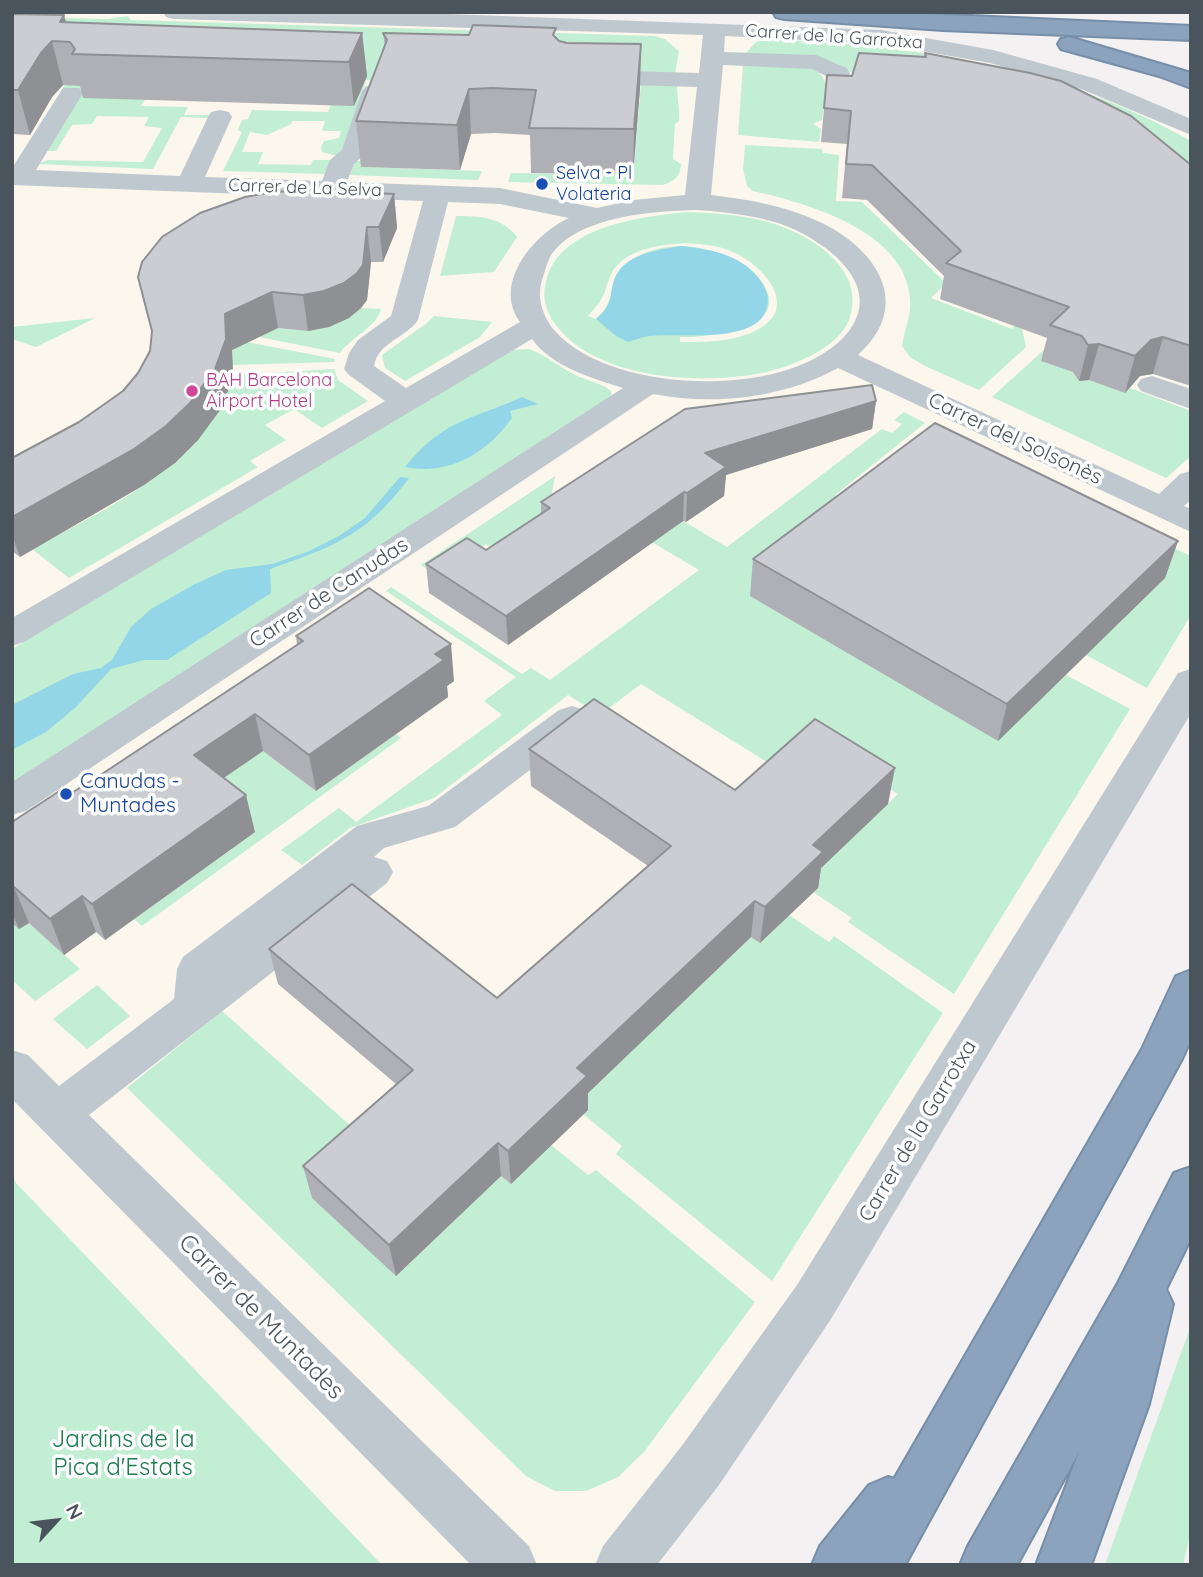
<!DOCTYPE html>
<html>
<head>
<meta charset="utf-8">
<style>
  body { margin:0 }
  #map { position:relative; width:1203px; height:1577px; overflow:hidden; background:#f3f1f1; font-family:Quicksand,sans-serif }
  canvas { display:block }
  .frame { position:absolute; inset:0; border:14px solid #49545d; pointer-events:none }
  .north { position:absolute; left:21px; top:1486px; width:70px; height:70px; -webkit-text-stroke:5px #fff; paint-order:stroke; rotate:63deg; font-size:19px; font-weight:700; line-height:28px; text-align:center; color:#49545d }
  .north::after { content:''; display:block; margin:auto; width:24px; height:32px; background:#49545d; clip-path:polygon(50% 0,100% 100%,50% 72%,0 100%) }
</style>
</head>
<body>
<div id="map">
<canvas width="1203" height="1577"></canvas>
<div class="frame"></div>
<div class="north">N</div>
</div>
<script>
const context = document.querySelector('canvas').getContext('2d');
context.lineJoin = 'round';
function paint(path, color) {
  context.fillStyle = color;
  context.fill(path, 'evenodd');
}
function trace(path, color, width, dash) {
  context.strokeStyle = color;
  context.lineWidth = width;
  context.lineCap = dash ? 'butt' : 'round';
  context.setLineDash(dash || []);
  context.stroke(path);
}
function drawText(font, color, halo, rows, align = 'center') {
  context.font = font + ' Quicksand,sans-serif';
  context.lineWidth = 7;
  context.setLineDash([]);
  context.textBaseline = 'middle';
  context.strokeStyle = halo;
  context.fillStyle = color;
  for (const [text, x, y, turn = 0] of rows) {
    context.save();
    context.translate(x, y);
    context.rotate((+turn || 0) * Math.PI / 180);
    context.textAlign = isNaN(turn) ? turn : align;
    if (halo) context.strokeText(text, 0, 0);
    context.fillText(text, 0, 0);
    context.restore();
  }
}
paint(new Path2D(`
  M12 12H174L809 33 993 57 1191 128V686L622 1565H12Z`), '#fcf7ec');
paint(new Path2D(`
  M128 16 131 20 655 36 665 39 679 51 675 74 366 80 347 138 352 145 337 156 322 152 321 147 324 141 339 138 341 131H322L325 121H292L291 124 267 135 250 132 242 152H263L258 164 311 165 313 160H332L327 174 223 171 242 132 238 130 242 120 248 119 252 110 328 112 343 74 145 100 141 106 188 107 184 115H210L208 118 181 117 153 169 37 164 48 160 143 162 162 128 144 126 149 117 97 116 92 124 72 125 56 151H46L83 91H61L82 59 12 17 108 19Z
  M768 39C917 46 1059 66 1191 141V207L853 79 852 73C829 51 775 56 745 54L756 42Z
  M743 65 812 68C833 77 824 100 822 120L813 124 821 129 819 142 738 135Z
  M641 84 677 85C677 98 680 110 679 121L675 124 673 159 681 164C680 177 675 181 663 185L508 182 511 173 633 175Z
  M745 145 822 149 823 153 839 155 836 201 862 202 946 283 931 298 1012 329 1015 325 1022 329 1026 347 979 390 925 366 910 357 902 346C904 330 912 315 910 298 905 231 807 203 753 191L747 186 743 169Z
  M355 161H363L361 167 482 171 478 180 350 175Z
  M689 212C716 213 742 215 768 222 810 234 868 269 849 320 839 345 805 360 781 368 721 387 604 383 560 330 548 316 541 300 546 282 558 226 643 216 689 212ZM685 243C701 244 718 245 733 252 764 265 802 309 755 331 733 342 705 342 680 342V337C699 338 716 334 734 330 828 309 713 213 634 258 607 274 619 299 596 319L588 316C594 309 600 303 604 294 607 286 609 276 614 269 630 248 661 245 685 243Z
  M456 216C478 216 503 217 517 237L494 272 440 276Z
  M361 308 381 309C376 328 351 337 340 353L259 337 278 328 308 331 329 327 349 318Z
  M434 316 492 322 480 337 405 381 385 368 382 355 427 323Z
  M95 318 36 347 12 339V327Z
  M1057 338 1079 381 1089 380 1124 392 1130 388 1191 411V456L1166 478 992 397Z
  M247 342 335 359 334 362 232 365 230 350Z
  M529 349C549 356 564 372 585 379 595 383 603 384 611 391L612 398 12 789V649L512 350Z
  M334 369 338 380 368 401 322 428 294 409 265 425 286 440 250 461 258 467 69 578 32 549C111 506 202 467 233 375Z
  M904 412 925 423 835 495 860 509 997 740 1066 675 1130 709 954 994 848 922 852 918 813 892 807 881 898 794 813 742 780 770 641 684 600 715 568 695 434 798 350 828 302 865 281 850 339 808 356 822 502 715 484 701 516 677 386 591 391 587 522 674 531 668 550 680 699 570 593 507 624 486 727 547 882 429 892 433 902 424 894 420Z
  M555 476 551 498 554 510 494 550 486 544 439 577 421 565Z
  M1152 538 1191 556V615L1147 688 1086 655Z
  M396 734 401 738 142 926 134 919 255 832 176 769 263 751 316 791Z
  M789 915 829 942 834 936 943 1013 772 1281 616 1154 622 1146 583 1114 588 1110 578 1102 751 937 760 943Z
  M12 923 19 929 29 923 80 969 35 1001 12 980Z
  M97 985 130 1016 87 1049 53 1019Z
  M222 1011 372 1145 396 1276 501 1176 511 1184 551 1145 588 1175 596 1170 755 1302 644 1452 618 1477 586 1491H555L526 1476 127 1088Z
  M12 1173 16 1183 382 1565H12Z
  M1191 1325V1530L1183 1565H1105Z`), '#c2eed3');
paint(new Path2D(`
  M681 246C709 249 739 254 758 277 765 286 770 296 767 307 758 346 677 332 649 336 642 337 635 340 628 342L616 336 596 319C614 303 608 300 614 280 623 254 658 250 681 246Z
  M522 397 538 404 510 411 512 418C487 453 449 476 405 467 444 419 471 420 522 397Z
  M400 477 409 478C367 535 335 546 270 569L271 593 167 660H144L111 669 76 707 46 732 12 750V705L73 674 101 668 112 660 131 627 151 609 195 584 226 570 272 564 307 552 339 536 365 518Z`), '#92d6e8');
const highway = new Path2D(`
  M773 12H883L1191 26V40L943 30 784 19 776 17Z
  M1069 37 1191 73V88L1159 76 1061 49 1058 44 1061 39Z
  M1191 970V1039L1182 1059 905 1565H812L820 1546 869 1485 888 1477 894 1479 1142 1049 1176 976Z
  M1191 1167V1238L1166 1289 1173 1304 1149 1404 1091 1565H1036L1079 1452 1017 1565H960L968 1546 1118 1283 1174 1173Z`);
trace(highway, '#778ea8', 4);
paint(new Path2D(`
  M163 12H393L881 30 993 50 1097 79 1191 119V135L1081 89 990 63 881 44 725 36 724 52 816 55 847 68C854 78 854 94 847 104H831L827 99 828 77 812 69 723 65 711 195C747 199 786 206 820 222 877 249 914 305 858 355L1159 494 1180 474 1191 471V500L1184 506 1191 509V532L838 368C783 398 715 406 653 394L26 811 12 815V782L623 388C592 378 552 367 532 339L24 642 12 646V618L385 401 349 375 344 369 349 353 358 340 391 316 423 201 12 185V168L63 88H79L83 93 36 170 180 176 208 117 211 112 220 110 229 112 232 117 205 177 322 181 330 160 342 150 362 91 366 86H382L386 91 365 154 354 164 347 182 500 188 597 208 633 200 685 195 697 87 589 84 581 82 577 77 581 72 589 70 699 73 703 35 174 19 166 17ZM448 202 500 204 569 218C534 234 492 283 520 322L406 388 374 366C378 342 406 338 418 320ZM697 210C725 212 754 215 781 224 820 238 886 282 849 331 795 401 611 395 555 331 542 316 536 296 543 277 545 271 547 263 550 257 575 216 654 211 697 210Z
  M1152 376 1191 389V409L1141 391 1137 385 1141 379Z
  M1191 669V713L831 1319 719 1485 657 1565H595L603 1546 681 1447 797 1285 1178 673Z
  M572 706 585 710 591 719 585 728 455 827 384 848 374 857 387 861 393 872 387 883 89 1115 529 1546 537 1565H471L12 1099V1050L28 1055 59 1086 174 999 177 969 183 957 357 826 428 806 559 710Z`), '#bfc8cf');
paint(highway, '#8ba3bd');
paint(new Path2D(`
  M12 14 64 15 66 22 362 33 367 76 354 106 83 98 80 86 63 85 52 97 30 135 12 134Z
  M383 33 556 38 559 41 567 43 641 44 640 88 633 175 531 173 530 135 495 133 471 134 460 170 361 167 356 121 385 47Z
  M925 53 1191 165V386L1153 374 1140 376 1125 393 1089 380 1079 381 1073 372 1041 361 1047 338 940 299 944 276 867 200 842 198 847 144 821 142 827 75 852 76 924 57Z
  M394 194 397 228 383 262H371L367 300 361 308 349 318 329 327 308 331 278 328 232 350 233 375 223 406 198 440 175 463 144 485 20 557 12 551V458L79 422 123 391 138 373 150 351Z
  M876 401 872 429 726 475 724 496 686 522 683 521 508 645 429 593 426 564 486 550 541 514V502Z
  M1178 541 1165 578 998 741 750 596 753 559Z
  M296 636 454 681 447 686 448 697 316 791 263 751 224 778 255 832 105 940 96 932 64 955 29 923 19 929 12 923V822L70 794 297 645Z
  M529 749 735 790 888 804 821 868 818 888 760 943 751 937 588 1093V1110L511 1184 501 1176 396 1276 312 1198 303 1166 396 1084 278 984 269 949 497 998 648 866 531 786Z`), '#afb0b5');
paint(new Path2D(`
  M64 15 71 43 60 22Z
  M362 33 367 76 354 106 349 62Z
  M52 41 63 85 52 97 30 135 18 90 41 53Z
  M641 44 640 88 633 175 634 129Z
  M469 89 471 134 460 170 457 125Z
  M394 194 397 228 383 262 379 227Z
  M367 227 371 262 367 300 361 308 349 318 329 327 308 331 303 295Z
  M272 292 278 328 232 350 233 375 223 406 198 440 175 463 144 485 20 557 12 535V517L225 314Z
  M1163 337 1153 374 1140 376 1125 393 1135 356 1151 340Z
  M1099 344 1089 380 1079 381 1088 345Z
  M876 401 872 429 726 475 724 496 686 522 687 493 705 453Z
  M684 492 683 521 508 645 506 616Z
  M1178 541 1165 578 998 741 1007 704Z
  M451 644 454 681 447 686 448 697 316 791 309 755 435 654Z
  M255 714 263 751 204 791 194 755Z
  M895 768 888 804 821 868 818 888 760 943 765 907 813 845Z
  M246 795 255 832 105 940 92 904Z
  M14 887 29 923 19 929 12 913V888Z
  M82 896 96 932 64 955 50 919Z
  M755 901 751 937 588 1093V1110L511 1184 508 1151 577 1068Z
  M498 1143 501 1176 396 1276 389 1245Z`), '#8e9094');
const building = new Path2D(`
  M12 14 64 15 60 22 362 33 349 62 72 54 75 49 70 42 52 41 41 53 18 90H12Z
  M473 25 556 28 553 35 559 41 567 43 641 44 634 129 529 128 536 90 493 88 469 89 457 125 356 121 387 40 383 33 469 35Z
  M859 53 926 57 925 53 1030 73 1061 81 1131 116 1191 165V346L1163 337 1151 340 1135 356 1099 344 1088 345 1082 336 1050 325 1069 307 946 263 961 251 872 165 846 164 851 111 824 108 827 75 852 76Z
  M311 190 394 194 379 227H367L363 265 357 273 344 283 324 291 303 295 272 292 225 314 226 339 215 369 190 403 166 426 134 449 12 517V458L79 422 123 391 138 373 150 351 152 331 138 277 142 262 162 237 200 213 245 197 273 192Z
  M872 385 876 401 705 453 726 467 687 493 684 492 506 616 426 564 467 538 486 550 550 508 541 502 685 409Z
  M935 423 1178 541 1007 704 753 559Z
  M369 588 451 644 435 654 444 660 309 755 255 714 194 755 246 795 92 904 82 896 50 919 14 887 12 888V822L64 788 70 794 99 776 303 641 296 636Z
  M594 699 735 790 815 719 895 768 813 845 823 852 765 907 755 901 577 1068 587 1076 508 1151 498 1143 389 1245 303 1166 413 1070 269 949 352 884 497 998 671 846 529 749Z`);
paint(building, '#cbcdd3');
trace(building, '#8e9094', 2);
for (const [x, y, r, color] of [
  [542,184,7,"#1a4fb4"],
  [192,391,7,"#d1479c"],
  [66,794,7,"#1a4fb4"]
]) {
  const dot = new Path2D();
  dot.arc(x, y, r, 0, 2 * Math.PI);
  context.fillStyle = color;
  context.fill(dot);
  trace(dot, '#fff', 2.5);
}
drawText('18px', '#49545d', '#fff', [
  ["Carrer de la Garrotxa",834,37,4],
  ["Carrer de La Selva",305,188,2]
]);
drawText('18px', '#164399', '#fff', [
  ["Selva - Pl",556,174],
  ["Volateria",556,195]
], 'left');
drawText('18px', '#b23c85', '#fff', [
  ["BAH Barcelona",206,381],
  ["Airport Hotel",206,402]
], 'left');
drawText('21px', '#49545d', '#fff', [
  ["Carrer del Solsonès",1015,439,25],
  ["Carrer de Canudas",329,593,-33],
  ["Carrer de la Garrotxa",918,1131,-59]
]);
drawText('21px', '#164399', '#fff', [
  ["Canudas -",80,782],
  ["Muntades",80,806]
], 'left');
drawText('24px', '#49545d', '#fff', [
  ["Carrer de Muntades",261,1317,45]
]);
drawText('24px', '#1c7d4d', '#fff', [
  ["Jardins de la",123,1440],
  ["Pica d'Estats",123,1468]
]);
</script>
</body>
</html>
